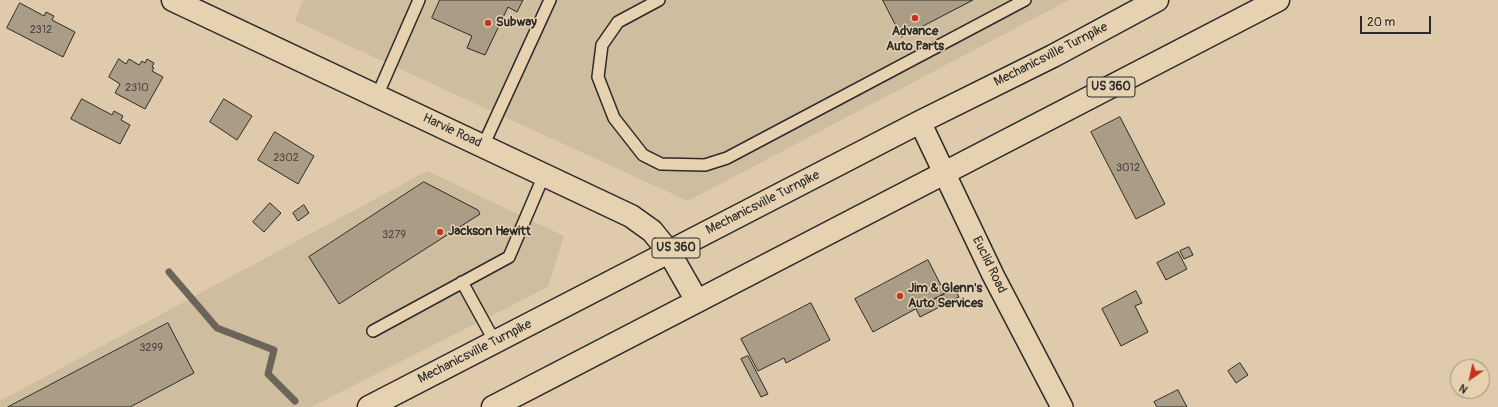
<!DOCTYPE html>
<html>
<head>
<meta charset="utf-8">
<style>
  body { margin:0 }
  #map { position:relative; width:1498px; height:407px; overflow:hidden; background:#dfcbab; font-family:Pangolin,sans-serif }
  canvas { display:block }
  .north { position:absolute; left:1450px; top:359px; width:40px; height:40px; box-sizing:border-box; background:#e6d2b0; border:1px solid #9b8f7b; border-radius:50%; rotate:214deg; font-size:11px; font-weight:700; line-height:16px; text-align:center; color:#2b2b2b }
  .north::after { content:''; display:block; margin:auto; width:14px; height:18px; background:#c8321e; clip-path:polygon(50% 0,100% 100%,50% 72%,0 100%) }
  .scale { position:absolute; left:1360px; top:16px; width:71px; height:18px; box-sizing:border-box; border:2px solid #2b2b2b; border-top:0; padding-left:5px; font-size:12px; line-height:14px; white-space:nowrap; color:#2b2b2b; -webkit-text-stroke:3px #e6d2b0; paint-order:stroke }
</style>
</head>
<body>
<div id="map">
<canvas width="1498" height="407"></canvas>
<div class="north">N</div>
<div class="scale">20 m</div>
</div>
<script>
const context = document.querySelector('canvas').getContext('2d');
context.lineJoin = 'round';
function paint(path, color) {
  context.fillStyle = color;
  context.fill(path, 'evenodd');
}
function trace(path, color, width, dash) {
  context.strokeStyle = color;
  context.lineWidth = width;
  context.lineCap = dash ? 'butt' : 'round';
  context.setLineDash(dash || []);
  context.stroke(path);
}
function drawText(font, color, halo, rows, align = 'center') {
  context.font = font + ' Pangolin,sans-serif';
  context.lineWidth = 3;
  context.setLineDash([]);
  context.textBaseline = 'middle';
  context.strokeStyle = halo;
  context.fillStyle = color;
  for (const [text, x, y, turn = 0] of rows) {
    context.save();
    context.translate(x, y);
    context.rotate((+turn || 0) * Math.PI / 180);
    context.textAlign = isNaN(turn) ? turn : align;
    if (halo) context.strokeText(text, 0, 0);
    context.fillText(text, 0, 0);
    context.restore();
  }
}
paint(new Path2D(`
  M303 0H1069L688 201 295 21Z
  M427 171 564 236 548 287 311 407H0V401Z`), '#cfbda0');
trace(new Path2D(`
  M169 272 217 328 274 350 268 374 295 401`), '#6b6459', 7);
const building = new Path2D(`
  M440 0H523L517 12 508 7 485 55 467 48 472 36 432 18Z
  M883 0H973L902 37Z
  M20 3 44 16 46 12 54 16 52 20 75 32 63 57 7 28Z
  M119 59 126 64 129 59 139 65 142 61 145 63 147 59 154 63 152 67 154 68 152 71 163 77 145 109 115 93 120 84 109 77Z
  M82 99 112 115 114 111 123 116 121 120 130 125 120 144 71 119Z
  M224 99 252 116 237 140 210 122Z
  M1120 117 1165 204 1136 219 1091 132Z
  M275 132 314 156 298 184 258 160Z
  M424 182 478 210 480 214 339 304 309 257Z
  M270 203 281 213 264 232 253 222Z
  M304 205 309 213 298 221 293 213Z
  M1189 247 1193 255 1184 259 1180 251Z
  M1178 252 1187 269 1166 280 1157 263Z
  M928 260 945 293 873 332 855 299Z
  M955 289 959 297 920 317 916 309Z
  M1136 291 1142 303 1135 306 1148 332 1121 346 1102 309Z
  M811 303 830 340 786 363 784 358 758 371 741 339Z
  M168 323 194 373 130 407H8Z
  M748 356 768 394 761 397 741 359Z
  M1240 363 1248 375 1236 383 1228 371Z
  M1178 390 1187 407H1157L1154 402Z`);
paint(building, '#aa9c85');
trace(building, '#2b2b2b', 1);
const lane = new Path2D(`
  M659 0 618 22 602 45 598 77 614 118 643 155 661 164 705 165 727 158 1025 0
  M377 96 419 0
  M483 146 550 0
  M462 282 495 342
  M373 331 509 257 544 175`);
const street = new Path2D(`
  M920 122 993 275 1062 407`);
const secondary = new Path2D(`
  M173 0 631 216 652 231 669 252 697 301`);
const highway = new Path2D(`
  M369 407 920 122 1053 56 1157 0
  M493 407 1278 0`);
trace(lane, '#2b2b2b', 14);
trace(street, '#2b2b2b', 24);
trace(secondary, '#2b2b2b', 25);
trace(highway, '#2b2b2b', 25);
trace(lane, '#e6d2b0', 11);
trace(street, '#e6d2b0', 21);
trace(secondary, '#e6d2b0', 22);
trace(highway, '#e6d2b0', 22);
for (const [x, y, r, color] of [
  [915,18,4,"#c8321e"],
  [488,23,4,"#c8321e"],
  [440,232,4,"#c8321e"],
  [900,296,4,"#c8321e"]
]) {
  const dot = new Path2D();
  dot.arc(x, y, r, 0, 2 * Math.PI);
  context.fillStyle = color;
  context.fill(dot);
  trace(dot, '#e6d2b0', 1.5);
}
drawText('11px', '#4b4742', null, [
  ["2312",41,30],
  ["2310",137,88],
  ["2302",286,158],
  ["3012",1128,168],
  ["3279",394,235],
  ["3299",151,348]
]);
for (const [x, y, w] of [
  [1111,87,48],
  [676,248,48]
]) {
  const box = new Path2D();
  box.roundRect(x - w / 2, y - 10, w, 20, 3);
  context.fillStyle = '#e6d2b0';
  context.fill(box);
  trace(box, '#2b2b2b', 1);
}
drawText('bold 12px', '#2b2b2b', null, [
  ["US 360",1111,87],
  ["US 360",676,248]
]);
drawText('bold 13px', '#2b2b2b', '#e6d2b0', [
  ["Subway",496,23],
  ["Advance",915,32,"center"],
  ["Auto Parts",915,47,"center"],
  ["Jackson Hewitt",448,232],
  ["Jim & Glenn's",908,289],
  ["Auto Services",908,304]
], 'left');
drawText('13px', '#2b2b2b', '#e6d2b0', [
  ["Mechanicsville Turnpike",1051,55,-27],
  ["Harvie Road",452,131,25],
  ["Mechanicsville Turnpike",763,203,-27],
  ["Euclid Road",989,265,64],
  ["Mechanicsville Turnpike",475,352,-27]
]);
</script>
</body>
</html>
